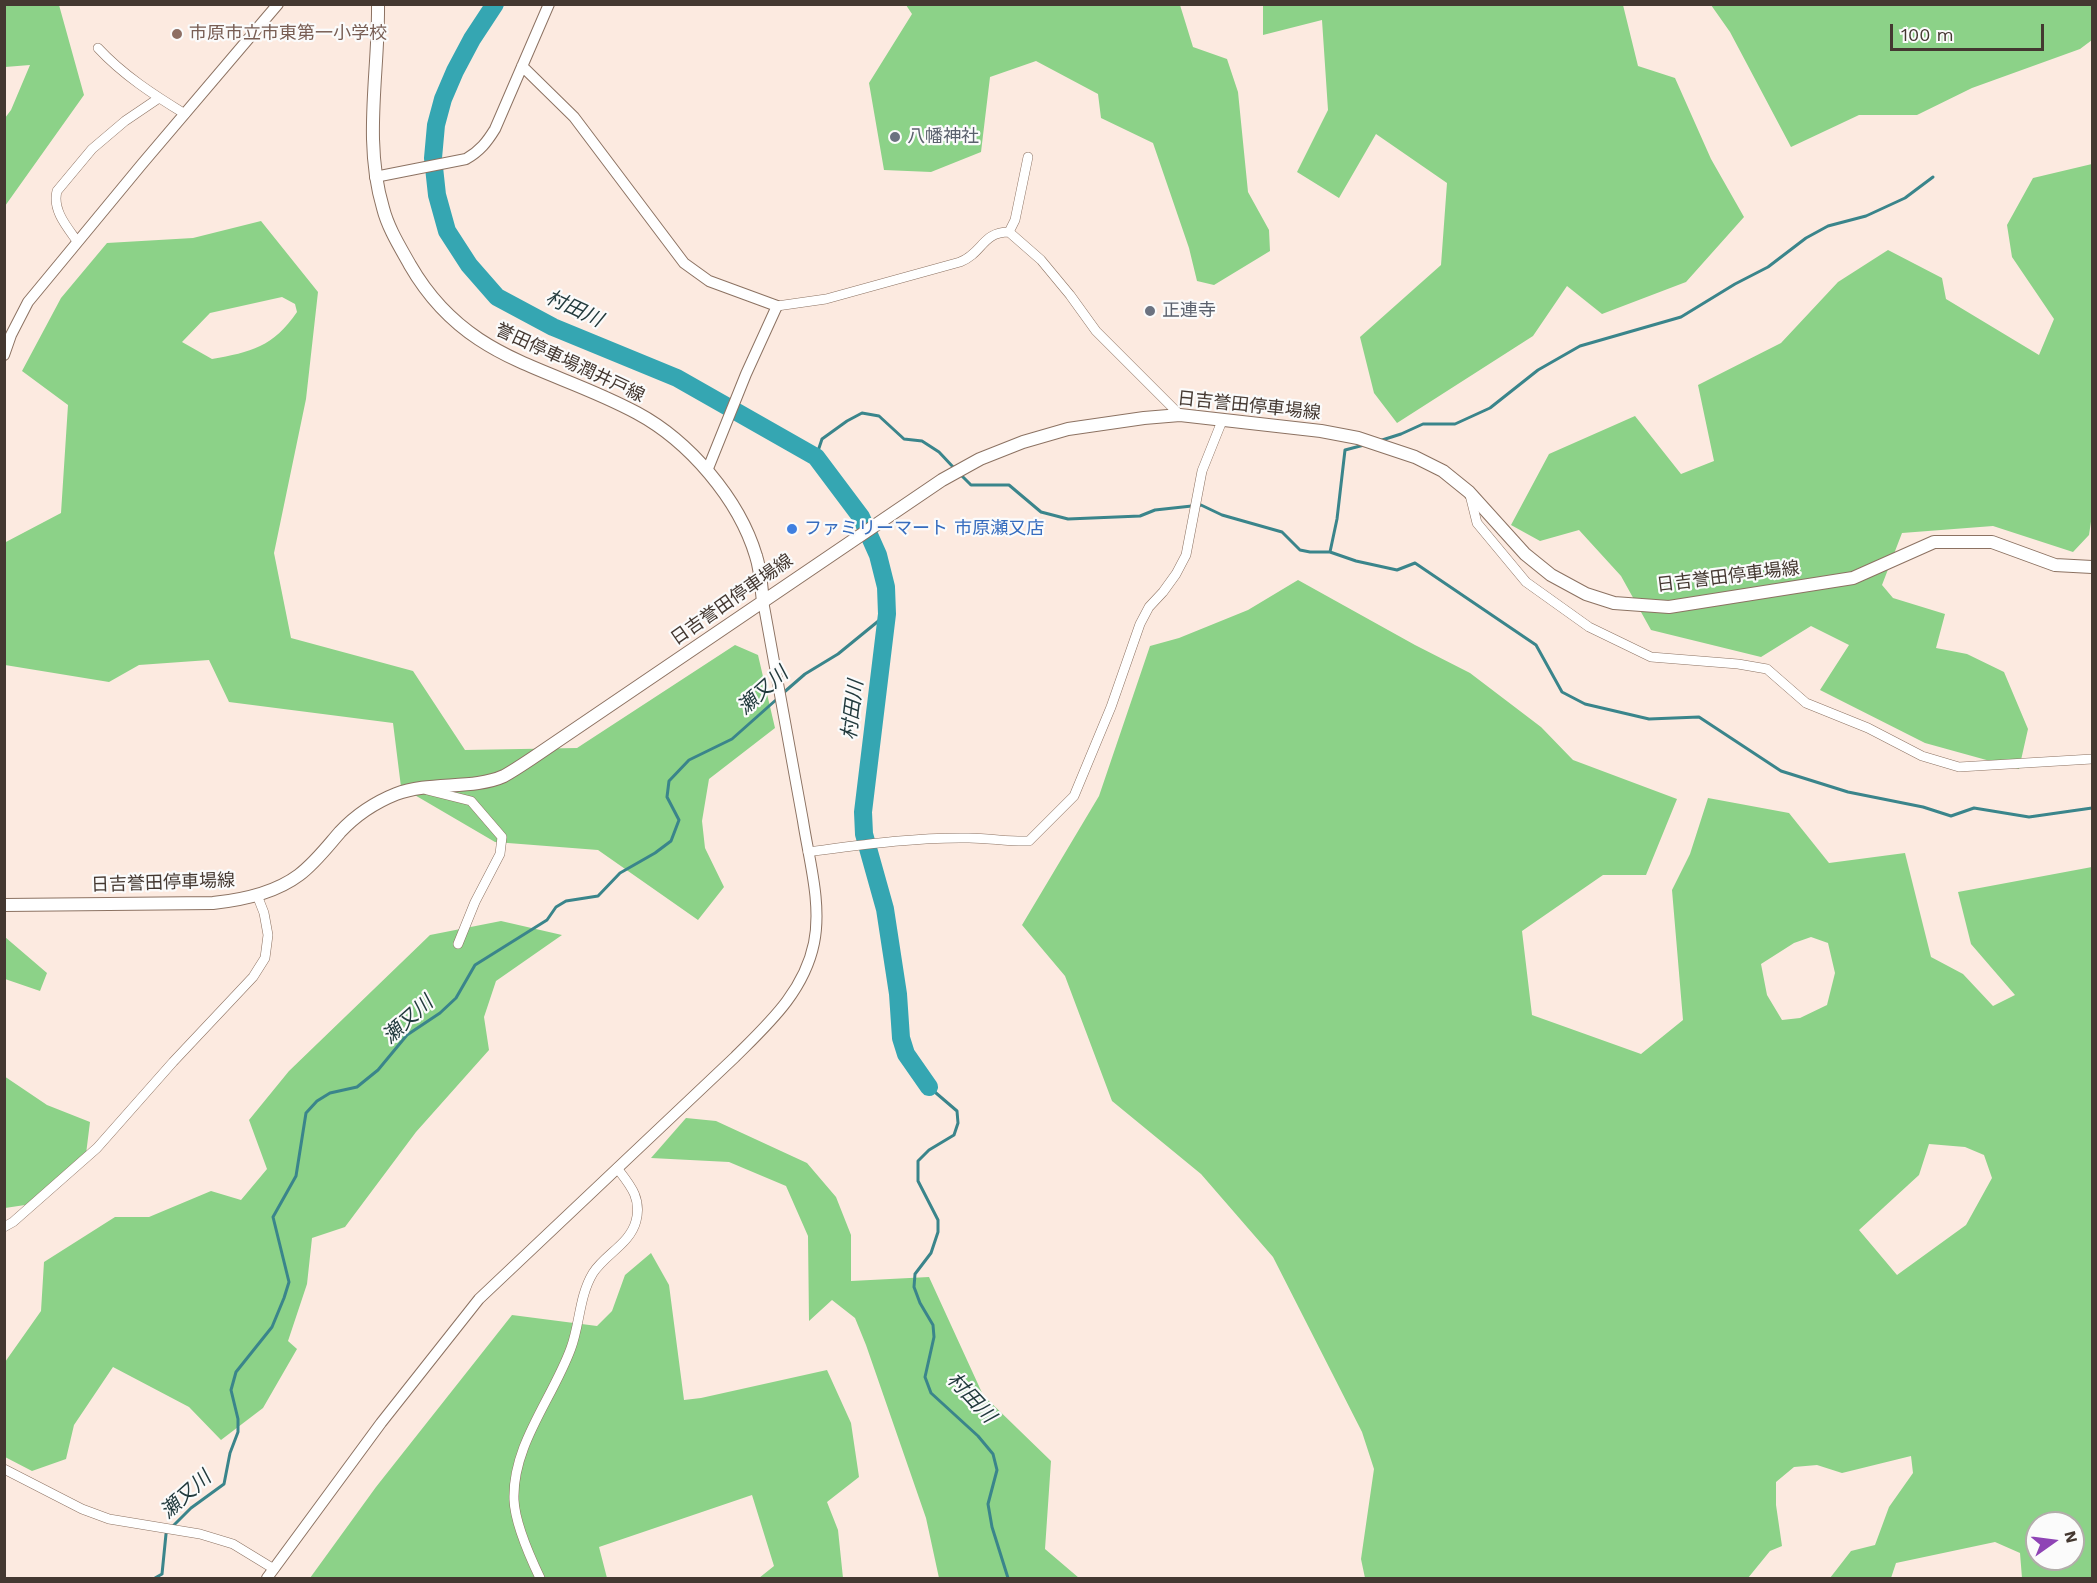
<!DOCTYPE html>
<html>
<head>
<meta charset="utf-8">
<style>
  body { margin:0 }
  #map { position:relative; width:2097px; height:1583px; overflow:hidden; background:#fceae0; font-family:"Work Sans",sans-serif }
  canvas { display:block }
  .frame { position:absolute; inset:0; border:6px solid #443831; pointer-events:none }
  .north { position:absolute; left:2025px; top:1511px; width:60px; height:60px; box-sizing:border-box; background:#fbfbfb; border:2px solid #b2adaa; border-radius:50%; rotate:76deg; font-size:16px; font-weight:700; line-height:24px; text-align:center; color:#443831 }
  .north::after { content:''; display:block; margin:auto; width:21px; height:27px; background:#8f44b5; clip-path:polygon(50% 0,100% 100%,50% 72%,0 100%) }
  .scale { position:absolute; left:1890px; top:24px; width:154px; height:27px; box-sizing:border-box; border:3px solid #443831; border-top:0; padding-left:8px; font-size:18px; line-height:21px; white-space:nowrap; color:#443831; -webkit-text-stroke:4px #fbfbfb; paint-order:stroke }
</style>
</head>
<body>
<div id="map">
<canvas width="2097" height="1583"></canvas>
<div class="frame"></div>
<div class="north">N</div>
<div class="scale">100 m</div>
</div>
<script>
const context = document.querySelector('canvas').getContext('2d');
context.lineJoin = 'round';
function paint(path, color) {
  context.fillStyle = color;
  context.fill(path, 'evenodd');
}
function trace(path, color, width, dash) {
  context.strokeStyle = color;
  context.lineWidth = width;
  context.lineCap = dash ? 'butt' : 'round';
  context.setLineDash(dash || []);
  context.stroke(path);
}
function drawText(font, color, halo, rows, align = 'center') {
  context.font = font + ' "Work Sans","Noto Sans JP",sans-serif';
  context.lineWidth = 4.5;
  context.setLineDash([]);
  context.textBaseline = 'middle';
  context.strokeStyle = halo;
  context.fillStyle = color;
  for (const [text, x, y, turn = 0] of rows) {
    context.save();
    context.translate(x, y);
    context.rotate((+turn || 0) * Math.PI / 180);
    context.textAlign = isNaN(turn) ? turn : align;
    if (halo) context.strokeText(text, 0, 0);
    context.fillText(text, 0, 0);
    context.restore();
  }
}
paint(new Path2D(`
  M5 4 59 5 84 95 5 206V118L11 110 30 65 5 67Z
  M906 5H1180L1193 47 1227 59 1238 92 1248 192 1269 230 1270 251 1214 285 1197 281 1189 248 1153 143 1101 118 1098 94 1036 61 990 77 981 152 931 172 884 170 869 83 912 14Z
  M1263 5H1623L1638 66 1675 78 1711 159 1744 217 1686 282 1602 314 1567 286 1533 336 1397 423 1374 393 1360 337 1441 265 1447 183 1376 134 1339 198 1297 172 1328 110 1322 20 1263 35Z
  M1711 5H2092V40L2080 49 1972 88 1917 115H1859L1791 147 1730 32Z
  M2092 164V515L2089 535 2073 552 1993 526 1902 533 1882 585 1893 598 1945 614 1936 648 1967 654 2004 672 2028 729 2019 769 1925 743 1820 690 1849 645 1811 626 1761 657 1651 630 1621 576 1579 530 1540 541 1511 525 1549 454 1635 416 1681 474 1714 461 1698 385 1781 343 1838 282 1888 250 1942 278 1946 299 2039 355 2054 319 2012 257 2007 225 2033 178Z
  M261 221 318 292 306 399 274 553 291 638 413 671 465 750 577 748 735 645 758 655 775 728 709 779 702 821 705 848 724 887 698 920 598 850 495 842 401 787 393 723 229 702 209 660 139 665 109 682 5 665 4 543 61 513 68 405 22 371 61 298 107 243 193 238ZM282 297 295 304 297 312C273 347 251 352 212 359L182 342 210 313Z
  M1298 580 1415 645 1470 673 1541 727 1573 760 1677 799 1646 875H1603L1522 931 1532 1015 1641 1054 1683 1020 1672 890 1690 854 1708 798 1789 813 1829 863 1905 853 1931 957 1963 974 1993 1006 2015 995 1971 944 1958 892 2092 867V1578H2022L2020 1553 1995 1542 1896 1563 1891 1578H1830L1851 1551 1875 1545 1889 1507 1913 1473 1911 1456 1842 1473 1817 1465 1794 1467 1776 1482V1505L1782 1546 1770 1551 1748 1578H1365L1361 1559 1374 1469 1362 1432 1273 1257 1201 1174 1112 1101 1065 976 1022 925 1099 796 1150 646 1179 638 1248 610ZM1811 937 1828 943 1835 973 1827 1005 1800 1018 1782 1020 1767 995 1761 964 1794 943ZM1929 1144 1965 1147 1984 1155 1992 1178 1966 1225 1897 1275 1859 1230 1919 1175ZM2037 1523H2073V1559H2037Z
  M501 921 562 935 496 981 484 1017 489 1050 416 1132 345 1227 312 1238 307 1284 288 1341 297 1349 263 1408 221 1440 189 1407 113 1367 74 1425 66 1459 32 1471 5 1457V1362L41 1311 44 1262 115 1217H149L211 1191 241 1200 267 1169 249 1120 289 1071 430 935Z
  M5 937 47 973 40 991 5 979Z
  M4 1076 47 1105 90 1122 85 1162 25 1205 5 1208Z
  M686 1118 716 1121 807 1163 836 1197 851 1235V1281L929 1277 983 1395 1051 1461 1045 1549 1079 1578H939L926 1518 866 1345 855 1318 832 1300 809 1321 808 1236 786 1186 729 1162 651 1158Z
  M651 1253 669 1285 684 1400 701 1398 827 1370 851 1423 859 1477 827 1502 838 1530 843 1578H759L774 1566 752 1495 599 1547 607 1578H310L376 1487 512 1315 597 1326 612 1311 625 1275Z`), '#8cd288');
trace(new Path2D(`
  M1379 441 1401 434 1423 424H1455L1490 408 1538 370 1580 346 1681 317 1735 284 1768 267 1806 238 1828 226 1866 216 1905 198 1933 177
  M816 457 822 439 847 421 862 413 879 416 904 439 922 441 939 452 954 468
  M959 473 971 485H1009L1041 512 1068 519 1140 516 1155 510 1201 505 1222 515 1282 532 1300 550 1310 552H1330L1356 561 1397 570 1415 563 1536 645 1562 692 1585 704 1649 719 1699 717 1781 771 1848 792 1923 807 1951 816 1974 808 2029 817 2092 808
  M1330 552 1337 519 1345 450 1364 445
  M782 694 805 674 838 654 887 614
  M929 1087 957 1111 958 1123 954 1135 929 1150 918 1161V1181L938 1220V1232L931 1253 915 1274 914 1287 920 1303 933 1325 934 1337 925 1377 931 1393 978 1436 993 1454 997 1470 988 1504 992 1527 1008 1578
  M173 1526 191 1508 224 1484 230 1453 238 1432V1419L231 1390 236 1372 272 1327 284 1298 289 1282 273 1217 296 1176 306 1113 317 1101 330 1093 357 1087 378 1070 407 1035 440 1013 456 998 475 965 547 920 556 907 566 901 598 896 620 873 655 853 671 841 679 820 667 797 669 781 689 760 732 739 777 699
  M155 1578 162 1574 166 1534 168 1531`), '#3a858b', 3);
trace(new Path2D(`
  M495 4 472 39 455 71 443 99 436 125 433 158 437 195 447 231 469 265 497 297 553 327 677 378 816 457 861 517 878 555 886 587 887 614 863 812 864 834 885 909 898 994 901 1038 906 1054 929 1087`), '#35a6b2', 18);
const minor = new Path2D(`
  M98 48C123 75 154 95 185 114
  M1009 232 1015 220 1028 157
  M77 241C67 227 52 210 57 191L92 149 125 121 159 98
  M777 306 826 299 960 262C983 253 982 232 1009 232L1041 260 1070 295 1096 331 1180 415
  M1470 495 1477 523 1526 582 1589 627 1651 657 1738 664 1767 669 1806 703 1868 728 1922 756 1959 767 2092 759
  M427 790 471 801 502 837 500 854 475 902 458 944
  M808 852C861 845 915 837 969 838 990 838 1009 842 1029 841L1074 796 1111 707 1140 624 1149 607 1163 592 1176 574 1186 555 1202 471 1222 421
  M4 1227 13 1222 97 1148 173 1062 253 977 265 958 268 935 264 913 257 895
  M4 1469 82 1509 109 1519 200 1534 233 1544 274 1569
  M540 1578C530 1557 515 1524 514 1500 512 1445 553 1398 571 1348 580 1324 579 1296 593 1273 605 1254 630 1244 636 1221 642 1198 630 1185 617 1168`);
const tertiary = new Path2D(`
  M522 66 574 117 684 263 709 281 777 306 746 374 707 471
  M375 177 466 159C480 151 487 142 495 129L549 4
  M4 355 11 335 28 302 142 164 278 4
  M267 1578 381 1423 479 1299 735 1057C768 1024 804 992 814 943 822 904 809 860 803 821 790 748 777 675 763 601`);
const secondary = new Path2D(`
  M378 4C379 72 363 141 383 208 388 228 400 247 410 265 466 362 548 365 637 413 689 441 739 499 756 556 761 571 761 587 763 601
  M4 905 213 903C242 900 275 893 299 875 315 863 327 847 340 832 355 816 376 802 396 794 430 781 473 790 504 776 513 771 522 765 531 759L942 480 980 459 1023 442 1068 429 1144 418 1180 415 1321 431 1358 438 1415 457 1443 471 1469 492 1525 554 1551 575 1586 594 1614 603 1669 607 1853 578 1934 542H1992L2055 565 2092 567`);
trace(minor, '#8c7262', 10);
trace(tertiary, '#8c7262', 12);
trace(secondary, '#8c7262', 14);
trace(minor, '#fff', 9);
trace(tertiary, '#fff', 10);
trace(secondary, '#fff', 12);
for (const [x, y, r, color] of [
  [177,34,6,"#8d6e63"],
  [895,137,6,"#6b7280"],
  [1150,311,6,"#6b7280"],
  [792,529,6,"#3f7fe0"]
]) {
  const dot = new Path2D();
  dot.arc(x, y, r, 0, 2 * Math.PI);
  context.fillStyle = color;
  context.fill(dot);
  trace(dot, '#fbfbfb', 2);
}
drawText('18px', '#785e54', '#fbfbfb', [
  ["市原市立市東第一小学校",189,34]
], 'left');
drawText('18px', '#5b616d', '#fbfbfb', [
  ["八幡神社",907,137],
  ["正連寺",1162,311]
], 'left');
drawText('18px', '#443831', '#fbfbfb', [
  ["誉田停車場潤井戸線",570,363,25],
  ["日吉誉田停車場線",1249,406,6],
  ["日吉誉田停車場線",1728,577,-7],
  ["日吉誉田停車場線",732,600,-35],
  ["日吉誉田停車場線",163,883,-2]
]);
drawText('18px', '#366cbe', '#fbfbfb', [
  ["ファミリーマート 市原瀬又店",804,529]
], 'left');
drawText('italic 20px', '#233b3e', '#fbfbfb', [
  ["村田川",574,309,25],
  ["瀬又川",763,691,-42],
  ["村田川",853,710,-83],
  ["瀬又川",408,1020,-42],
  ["村田川",971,1398,47],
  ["瀬又川",186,1495,-42]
]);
</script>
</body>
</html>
